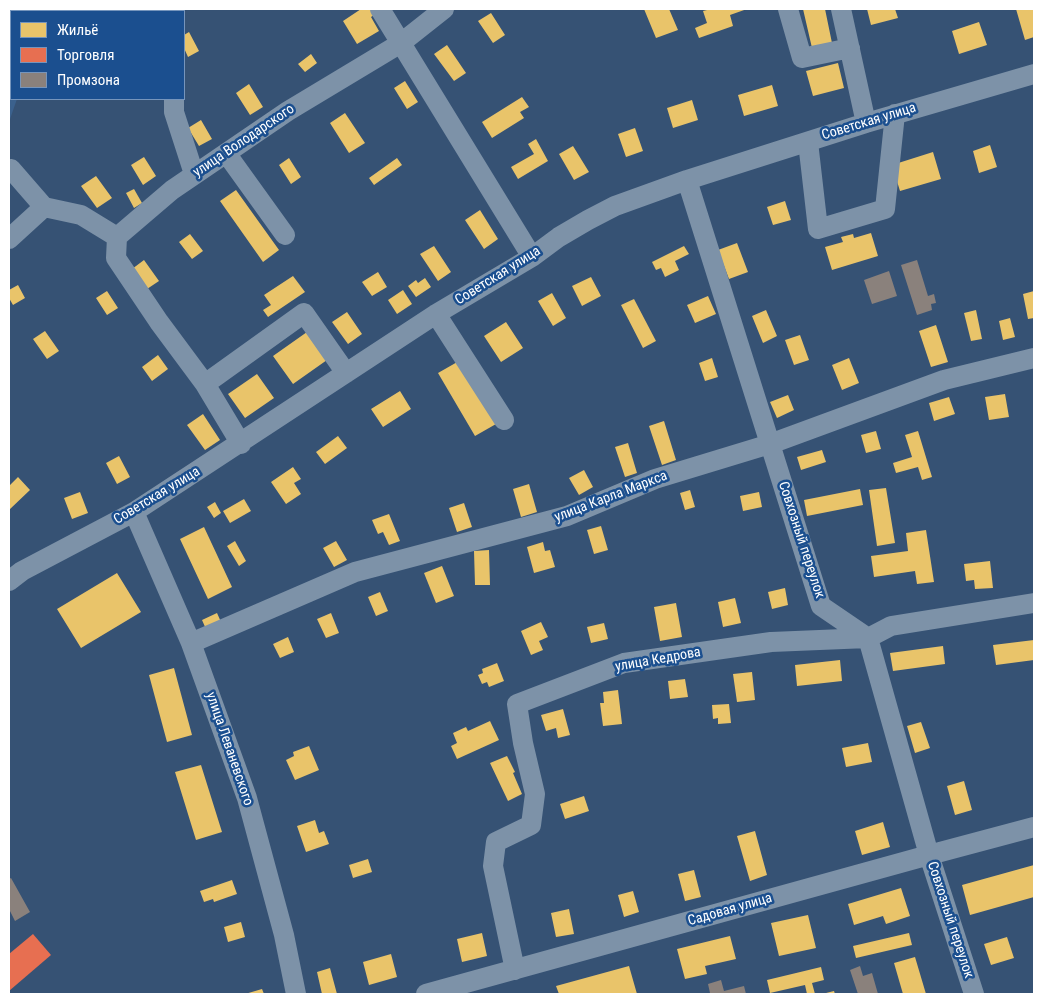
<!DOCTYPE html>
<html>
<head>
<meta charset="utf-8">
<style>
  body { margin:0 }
  #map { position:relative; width:1043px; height:1003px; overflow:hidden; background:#365274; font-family:"Roboto Condensed",sans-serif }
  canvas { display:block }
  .frame { position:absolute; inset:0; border:10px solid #fff; pointer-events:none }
  .legend { position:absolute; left:10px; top:10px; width:175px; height:90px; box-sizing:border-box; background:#1b4f8f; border:1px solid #7695bc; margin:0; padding:6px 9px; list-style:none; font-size:15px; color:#fff }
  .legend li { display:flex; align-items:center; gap:10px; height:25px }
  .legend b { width:25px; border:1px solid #7695bc }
</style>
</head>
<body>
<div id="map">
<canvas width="1043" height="1003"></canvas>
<div class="frame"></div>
<ul class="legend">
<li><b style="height:14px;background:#e9c46a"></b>Жильё</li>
<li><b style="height:14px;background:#e76f51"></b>Торговля</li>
<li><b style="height:14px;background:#8a817c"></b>Промзона</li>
</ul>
</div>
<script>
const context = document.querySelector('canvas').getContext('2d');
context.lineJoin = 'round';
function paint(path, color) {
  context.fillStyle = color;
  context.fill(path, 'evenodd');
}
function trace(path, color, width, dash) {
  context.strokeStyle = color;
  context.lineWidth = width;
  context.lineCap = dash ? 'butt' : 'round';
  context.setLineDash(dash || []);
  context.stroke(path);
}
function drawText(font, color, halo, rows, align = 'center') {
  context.font = font + ' "Roboto Condensed",sans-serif';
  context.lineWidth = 5;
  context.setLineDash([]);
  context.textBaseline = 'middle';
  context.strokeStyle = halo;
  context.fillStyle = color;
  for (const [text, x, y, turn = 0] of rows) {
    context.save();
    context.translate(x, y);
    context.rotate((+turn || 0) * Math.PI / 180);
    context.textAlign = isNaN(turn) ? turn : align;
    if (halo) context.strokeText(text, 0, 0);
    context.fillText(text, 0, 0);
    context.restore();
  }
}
paint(new Path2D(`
  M9 23 11 25V99H17L9 122Z`), '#3b618d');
paint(new Path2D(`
  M361 9H374L377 13 371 17 379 31 357 44 343 21Z
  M644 9H669L678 30 656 38Z
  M711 9H747L730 15 733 26 699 38 695 28 707 23 703 11Z
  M803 9H825L832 43 812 48Z
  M867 9H895L898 18 871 25Z
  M1016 9H1034V37L1025 40Z
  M491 13 505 35 493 43 478 21Z
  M979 22 987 45 959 54 952 31Z
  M189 32 199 51 188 57 184 48V35Z
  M447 45 466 73 454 81 434 54Z
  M311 54 317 63 305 72 298 64Z
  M838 63 844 88 813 96 806 71Z
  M405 81 418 102 407 109 394 88Z
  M249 84 263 107 250 115 236 93Z
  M772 85 778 106 744 116 738 95Z
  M522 97 529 107 520 112 524 118 492 138 482 122Z
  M692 100 698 120 673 128 667 108Z
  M345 113 365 143 349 153 330 123Z
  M201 120 212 139 199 146 188 128Z
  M635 128 643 151 626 157 618 134Z
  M536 139 548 161 518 179 511 167 534 154 528 144Z
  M990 145 997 167 979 173 973 151Z
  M573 146 589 172 574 180 559 154Z
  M933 152 941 179 900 191 892 165Z
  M144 157 156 176 143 185 131 165Z
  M289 158 301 177 291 184 279 165Z
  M397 158 402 165 374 185 369 178Z
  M96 176 112 198 97 208 81 186Z
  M134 189 142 203 134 208 126 193Z
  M236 190 279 250 263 262 220 201Z
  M785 201 791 220 773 225 767 207Z
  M480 210 498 239 484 249 465 220Z
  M871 233 878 256 832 270 825 247 843 242 841 237 853 234 854 238Z
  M190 234 203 251 192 259 179 242Z
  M737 243 748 272 729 279 718 250Z
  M434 246 451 272 438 281 420 254Z
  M684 246 689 254 675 261 679 270 665 277 661 268 656 270 652 262Z
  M144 260 159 281 147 289 132 269Z
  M378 272 387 287 372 296 362 282Z
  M293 276 305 292 268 317 263 310 271 305 264 295Z
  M591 277 601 296 582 306 572 286Z
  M425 278 431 287 416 297 408 286 416 280 418 283Z
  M18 285 25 298 13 305 9 298V290Z
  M403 290 412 304 397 314 388 300Z
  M107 291 118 308 107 315 96 298Z
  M1034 291V318L1028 319 1023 294Z
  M552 293 566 318 553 326 538 301Z
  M708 296 716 314 695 323 687 305Z
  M634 299 656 341 643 348 621 305Z
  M766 310 777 336 763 343 752 316Z
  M976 310 982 339 971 341 964 313Z
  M347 312 362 334 348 344 332 322Z
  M1010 318 1015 337 1003 340 999 321Z
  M506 322 523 348 501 362 484 336Z
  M936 325 948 362 931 367 919 331Z
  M45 331 59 351 47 359 33 339Z
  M307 332 327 360 293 384 273 356Z
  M800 335 809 360 794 365 785 340Z
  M158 355 168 369 152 381 142 367Z
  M712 358 718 377 705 381 699 363Z
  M849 358 859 383 842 390 832 365Z
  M459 361 496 424 475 436 438 373Z
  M257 374 274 398 245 418 228 394Z
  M400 391 411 409 383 427 371 409Z
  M1005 394 1009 417 989 420 985 397Z
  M788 395 794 410 777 418 770 402Z
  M949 397 955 414 934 421 929 403Z
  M203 414 220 440 205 450 187 425Z
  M664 421 676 460 662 465 649 426Z
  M876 431 881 449 866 453 861 435Z
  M918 431 932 477 922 480 918 467 896 473 893 463 912 457 905 435Z
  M338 436 347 448 325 464 316 452Z
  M628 443 637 473 625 477 615 447Z
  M822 450 826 462 801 470 797 457Z
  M119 456 130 477 117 484 106 463Z
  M293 467 301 479 294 483 301 494 286 504 271 482Z
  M584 470 593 487 579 495 569 478Z
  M18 477 30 490 9 510V486Z
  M529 484 537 512 521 517 513 489Z
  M886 488 895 543 877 546 869 490Z
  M860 489 863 505 807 516 804 500Z
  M690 490 695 507 685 510 680 493Z
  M80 492 88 513 72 519 64 498Z
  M759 492 762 507 743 511 740 496Z
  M244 499 251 511 230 523 223 511Z
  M215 502 221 513 214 518 207 507Z
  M464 503 472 527 457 532 449 508Z
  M389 514 400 541 389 545 383 532 378 534 372 520Z
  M601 526 608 550 594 554 587 530Z
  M204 527 232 587 208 599 180 539Z
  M926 530 934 582 917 584 915 571 874 577 871 556 908 551 906 533Z
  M235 541 246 561 239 566 227 546Z
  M336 541 347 560 334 567 323 548Z
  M543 542 545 551 550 550 555 567 534 573 527 547Z
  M489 550 490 585H475L474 551Z
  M990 561 993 588 975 589 974 580 966 581 964 564Z
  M442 566 454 596 436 603 424 573Z
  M117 573 141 612 81 648 57 609Z
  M785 588 788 605 772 609 768 592Z
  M380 592 388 611 376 616 368 597Z
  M735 598 741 623 723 627 718 602Z
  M676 603 682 637 660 641 654 607Z
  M217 613 221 622 206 629 202 620Z
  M331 613 339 633 326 638 317 619Z
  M541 622 548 637 539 641 543 650 531 655 521 631Z
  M604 623 608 639 591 643 587 627Z
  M288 637 294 652 280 658 273 644Z
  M1034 640V660L996 665 993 645Z
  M943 646 945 664 893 671 890 653Z
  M840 660 842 681 797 686 795 665Z
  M497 663 504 681 489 687 487 682 482 684 478 675 483 673 482 669Z
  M174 668 192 735 167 742 149 675Z
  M752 672 755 700 737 702 733 674Z
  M685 679 688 697 670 699 668 681Z
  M618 690 622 724 603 726 600 703H604L603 692Z
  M729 704 731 723 718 724V718L713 719 712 705Z
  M563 709 570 735 558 738 556 728 546 731 541 715Z
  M490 721 499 740 457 759 451 746 457 743 453 733 466 727 468 731Z
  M921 722 930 748 915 753 907 726Z
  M868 743 872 762 846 767 842 748Z
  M309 746 319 770 295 780 286 760 294 756 293 752Z
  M507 756 515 772 513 773 522 794 508 801 490 763Z
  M201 765 222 832 196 840 175 772Z
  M964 781 972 810 955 815 947 786Z
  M584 796 589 811 565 819 560 804Z
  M315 820 319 833 324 831 329 844 306 852 297 826Z
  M883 822 890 847 862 855 855 831Z
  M755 831 767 875 750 881 737 836Z
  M368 859 372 872 353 878 349 865Z
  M1034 865V897L970 915 962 885Z
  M694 870 701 897 685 901 678 874Z
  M232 880 237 894 214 902 213 899 204 902 200 891Z
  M901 888 910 916 886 924 883 916 854 925 848 904Z
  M633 891 639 912 624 917 618 895Z
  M569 909 574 934 556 937 551 913Z
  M808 915 816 948 779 956 771 923Z
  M241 922 245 937 228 942 224 927Z
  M482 933 487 956 462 962 457 939Z
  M909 933 912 945 856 958 853 946Z
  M730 936 736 959 705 966 707 974 685 979 677 949Z
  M1007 937 1014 958 991 965 984 944Z
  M391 954 397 977 369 985 363 962Z
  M915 957 926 994H903L894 963Z
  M629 966 637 994H559L556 986Z
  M821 967 824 980 812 983 815 994H807L805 985 770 993 767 980Z
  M330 968 337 994H322L317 972Z
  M262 989 264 994H245Z
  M834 991 835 994H822Z`), '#e9c46a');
paint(new Path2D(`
  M33 934 51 955 9 991V954Z`), '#e76f51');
paint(new Path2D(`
  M917 260 928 296 934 294 936 303 931 304 932 310 917 315 901 265Z
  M889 271 897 296 872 304 864 280Z
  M11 878 30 912 15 921 9 909V879Z
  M860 966 863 976 872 973 878 994H858L850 970Z
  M721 980 724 991 744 986 746 994H706L710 993 708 984Z`), '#8a817c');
trace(new Path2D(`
  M380 9 532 257
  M788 9 802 58 850 48
  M841 9 866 123
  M174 99V112L194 174
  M808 142 818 229 885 209 895 114
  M226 153 285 235
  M11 169 44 207 81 215 117 237 172 190 288 111 401 43 444 9
  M687 180 821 606 868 638 929 855 974 994
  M117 237 116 258 159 322 205 384 241 444
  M9 239 44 207
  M436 314 504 420
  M205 384 304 313 346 373
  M134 512 191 643 247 798 284 935 296 994
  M9 581 22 571 134 512 436 314 532 257 559 237 588 220 615 206 687 180 866 123 1034 74
  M191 643 355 572 567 516 655 479 770 444 944 380 1034 358
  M515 970 493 866 496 842 531 825 535 794 523 743 517 704 624 663 771 642 868 638 891 626 1034 603
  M426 994 929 855 1034 827`), '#7d92a8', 20);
drawText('14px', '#fff', '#1b4f8f', [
  ["Советская улица",869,122,-17],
  ["улица Володарского",244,141,-34],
  ["Советская улица",498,276,-32],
  ["Советская улица",157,496,-31],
  ["улица Карла Маркса",611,497,-21],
  ["Совхозный переулок",801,540,72],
  ["улица Кедрова",658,660,-10],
  ["улица Леваневского",229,749,71],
  ["Садовая улица",730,910,-16],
  ["Совхозный переулок",950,920,72]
]);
</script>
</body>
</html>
